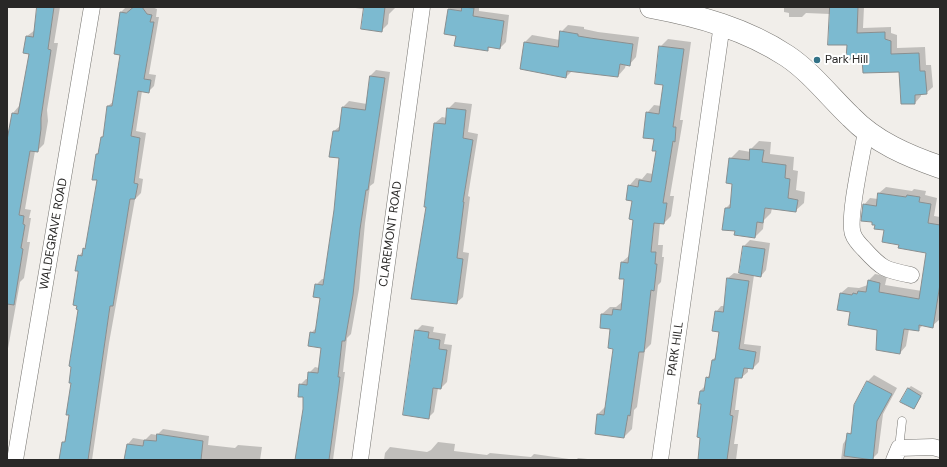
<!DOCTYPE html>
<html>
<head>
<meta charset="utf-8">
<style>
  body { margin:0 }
  #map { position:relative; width:947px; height:467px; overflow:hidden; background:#f1eeea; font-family:"DM Sans",sans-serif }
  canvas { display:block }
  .frame { position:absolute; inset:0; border:8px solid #292827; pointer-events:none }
</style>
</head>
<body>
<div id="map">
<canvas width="947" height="467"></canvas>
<div class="frame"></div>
</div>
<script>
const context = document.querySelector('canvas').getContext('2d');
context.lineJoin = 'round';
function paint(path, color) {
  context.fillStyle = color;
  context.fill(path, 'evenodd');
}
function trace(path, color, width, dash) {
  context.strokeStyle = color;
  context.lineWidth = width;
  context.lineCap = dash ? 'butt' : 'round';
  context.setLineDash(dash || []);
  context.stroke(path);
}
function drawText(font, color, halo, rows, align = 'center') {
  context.font = font + ' "DM Sans",sans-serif';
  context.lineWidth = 4;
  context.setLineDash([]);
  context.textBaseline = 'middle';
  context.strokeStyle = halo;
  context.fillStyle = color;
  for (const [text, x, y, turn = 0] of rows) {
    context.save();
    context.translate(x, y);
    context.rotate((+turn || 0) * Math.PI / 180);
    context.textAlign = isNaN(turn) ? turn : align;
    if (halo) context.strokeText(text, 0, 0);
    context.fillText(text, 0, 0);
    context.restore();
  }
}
paint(new Path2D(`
  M39 7H60L54 43H58L47 110 48 121 44 144 37 151H35L25 209 31 210 29 218H31L27 242H30L24 278 20 282 7 354V133L10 131 13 113 19 106 30 53 27 36 35 30Z
  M126 7H152L157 9 156 17H159L149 74 156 75 154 86 148 92 142 91 136 131 146 133 139 178 143 179 141 193 135 199 109 343 92 460H60L71 415 73 366 79 309V256L87 246 98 180 97 154 100 152 102 137 104 135 108 106 114 101 121 54 115 53 121 12Z
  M347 7H396L389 14 388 24 381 31 364 9Z
  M451 7H479V11L509 15 506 42 500 48 490 47 487 50 457 35 449 9Z
  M784 7H864L863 28 891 27V33L897 35V48L925 47 926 65H931L933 87 926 93 921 94V96L915 103H902L900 71 863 58 848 44 830 14 806 13 802 17H789V13L784 12Z
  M568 25 584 27V29L598 32 639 37 636 57 629 65 626 64 625 68 618 76 572 71 566 77 525 42 532 35 560 40 561 32Z
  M668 39 691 42 680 120H683L670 196H674L671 216 664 223H660L658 245H663L662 257H664L661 282 658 285 651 344 645 350 637 407 634 410 632 429 624 437 598 414 606 406 615 348 611 328 602 314 610 307H616L622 302 625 278 622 262 630 255 634 219 633 200 629 186 636 178 642 179 647 173 653 174 657 151 655 138 647 113 654 105 661 106 664 84 660 47Z
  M376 70 390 72 374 183 370 186 365 223 359 289 351 334 347 338 343 372H345L344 379 333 460H296L304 409V397L300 385 306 379H308L309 373 315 367 319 368 322 347 311 333 317 327 321 297 316 285 322 279H325L335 210 340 158 334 131 340 126 343 107 349 101 367 104 370 76Z
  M455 102 472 104 468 132 478 134 468 196 470 197 463 252 469 253 463 297 456 303 427 207 425 206 435 123 442 117 447 118 448 109Z
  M759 141 771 142 770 154 794 157 793 170 798 171 796 190 805 192 804 203 795 211 772 208 771 213 764 220 763 229 755 237 736 230 726 208 732 202 733 183 730 159 739 150 751 152V149Z
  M886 187 912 191 914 189 926 191 925 195 937 198 934 216 940 217 939 320 932 326 923 325 918 330 909 329 906 346 900 353 878 329 851 312 841 293 848 287 859 288 868 285V281L875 274 887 276 885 285 922 291 928 253 900 244 885 229 876 224 864 205 870 198 878 199 879 193Z
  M750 240 770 243 766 270 761 276 754 275 744 344 761 346 759 362 753 368 748 367V372L742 377H739L735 410H739L734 444H738L736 460H699L703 403 700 391 705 386 706 378 711 374 712 360 717 356 720 331 716 312 721 306H724L728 278 734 273 740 274 744 246Z
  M422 325 434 327 433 332 446 334 444 344 452 345 447 382 441 388H438L434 412 428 418 416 331Z
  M874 375 897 388 883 414 878 453 872 459H870V460H841L843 444 853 429 855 405 868 381Z
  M911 386 923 393 914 408 909 388Z
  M163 429 209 436 208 445 235 448 238 445 262 447 260 460H125L128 444 133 438 145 440 151 434 157 435Z
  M438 442 455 444 454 451 487 455 490 453 531 457 534 454 576 460 578 458 597 460H384L385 453 390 447 427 452 431 450Z`), '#0003');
const building = new Path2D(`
  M37 7H54L48 49 51 50 41 118V129L38 152 30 151 19 215 24 216 23 224 25 225 21 248 23 249 14 305 7 304V140L12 113 18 114 29 54 23 53 26 36 33 37Z
  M134 7H142L147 14 152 15 150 22H154L144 79 151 80 149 93 138 91 131 136 140 138 134 183 138 184 135 199H130L113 306H110L88 460H59L62 442H65L69 415H66L71 383H69L71 367 69 366 78 310 76 309 77 306 73 305 78 273V271H75L78 255 82 256 83 248 85 249 97 180H92L96 154H98L101 137H103L107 106H112L120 55 114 54 120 12 126 13Z
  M364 7H385L382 32 361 29Z
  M462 7 474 8 473 16 504 21 500 49 488 47V51L454 46 456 36 444 34 448 9 461 11Z
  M830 7H858L857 33 885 32V39L891 41V54L919 53 920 71H925L927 94 915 95V104H901L899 72 863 73 862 59H846L847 45H828Z
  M560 31 578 34V36L590 38 633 44 630 66 620 64 618 77 567 71 566 78 520 69 524 42 558 47Z
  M659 46 684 49 673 127H676L675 142 673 141 663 203H667L664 224 654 223 651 252H656L655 264H657L654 291 651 290 644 352H639L630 416 628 415 624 438 595 434 597 414 604 415 613 349 608 348 610 329 600 328 601 314 612 315 613 309 621 310 624 279H619L621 262 628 263 633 220 629 219 632 201 626 200 628 185 638 187 639 180 651 182 656 151H652L654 139 643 138 646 112 659 114 663 85 655 84Z
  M370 76 385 78 368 190H366L360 229 353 295 345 341H342L338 377H340L339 386 329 460H295L303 409V397H298L299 384 307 385 308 372 318 373 321 348 308 346 310 332 315 333 320 298 313 297 315 284 323 285 334 210 339 158 329 157 333 131H339L342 107 365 110Z
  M447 108 466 110 463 138 473 140 463 202H464L457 258 463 259 457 304 411 299 426 207H424L434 123 445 124Z
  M750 149 764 150 762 162 786 165 785 178 790 179 788 198 798 200 796 212 765 208 763 223 757 222 755 238 734 235 735 231 722 230 725 208H730L732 184 726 183 729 158 749 160Z
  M878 193 906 197 907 195 920 197 919 202 931 204 928 223 940 225V284L933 328 919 325V331L904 329 900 354 876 350 877 330 848 325 850 312 837 310 840 293 852 295 853 293 857 294 858 291 866 292 868 280 880 283 879 292 919 299 926 253 898 248 899 245 882 242 884 230 874 229 875 225H872V222L861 221 863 204 876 206Z
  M743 246 765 249 761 277 739 273Z
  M727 278 749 281 739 349 756 352 753 369 744 368 742 378H735L730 415 733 416 727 460H698L700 438 697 437 701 404H698L700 391H704L706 377 709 378 712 360H715L719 332 712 331 715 311 723 312Z
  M415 330 429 332 428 338 440 340 439 349 447 350 441 389 433 388 429 419 403 415Z
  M867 381 892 394 877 421 873 460 844 456 847 433 851 434 854 405Z
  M908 388 921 396 914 409 900 402Z
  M157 434 203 441 201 460H124L127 444 143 446 144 440 156 441Z`);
paint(building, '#7cbad0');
trace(building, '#898e8f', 1);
const lane = new Path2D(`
  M899 448 902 421`);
const street = new Path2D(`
  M866 131C863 151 847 219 853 234 855 240 860 245 864 249 882 269 885 270 911 275
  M15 460 92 7
  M360 460 422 7
  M660 460 722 24
  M894 460 899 448 933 447 940 449`);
const secondary = new Path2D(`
  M651 7C699 16 746 29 787 56 811 72 830 97 851 117 875 142 908 156 940 167`);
trace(lane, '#777571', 9);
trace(street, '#777571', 17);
trace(secondary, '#777571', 23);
trace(lane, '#fff', 8);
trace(street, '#fff', 16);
trace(secondary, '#fff', 22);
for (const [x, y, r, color] of [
  [817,60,4,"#337287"]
]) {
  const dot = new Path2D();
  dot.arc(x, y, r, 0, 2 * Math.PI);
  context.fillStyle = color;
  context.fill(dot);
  trace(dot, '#fff', 1.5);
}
drawText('12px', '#292827', '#fff', [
  ["Park Hill",825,60]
], 'left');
drawText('12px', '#292827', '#fff', [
  ["WALDEGRAVE ROAD",54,234,-80],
  ["CLAREMONT ROAD",391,234,-82],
  ["PARK HILL",676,349,-82]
]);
</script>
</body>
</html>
